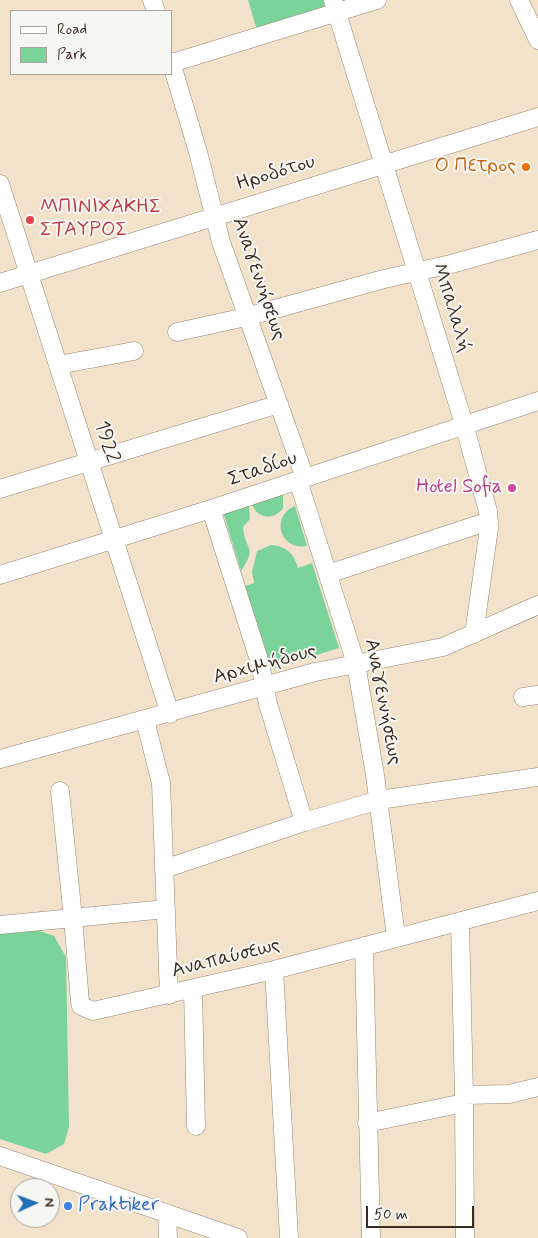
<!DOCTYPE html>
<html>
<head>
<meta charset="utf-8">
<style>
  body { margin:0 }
  #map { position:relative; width:538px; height:1238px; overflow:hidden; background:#f3e2ca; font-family:Mynerve,sans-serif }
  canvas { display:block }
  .legend { position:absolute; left:10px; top:10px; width:162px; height:65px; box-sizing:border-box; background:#f6f6f2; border:1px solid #aba49d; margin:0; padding:6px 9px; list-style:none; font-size:15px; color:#3b2a1e }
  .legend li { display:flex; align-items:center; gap:10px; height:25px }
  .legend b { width:25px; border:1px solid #aba49d }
  .north { position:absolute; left:10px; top:1178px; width:50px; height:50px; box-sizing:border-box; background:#f6f6f2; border:1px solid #aba49d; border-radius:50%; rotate:88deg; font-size:14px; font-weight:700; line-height:20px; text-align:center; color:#3b2a1e }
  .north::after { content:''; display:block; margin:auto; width:18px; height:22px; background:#1f6fb2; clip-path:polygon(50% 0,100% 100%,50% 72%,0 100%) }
  .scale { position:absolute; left:366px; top:1206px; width:108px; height:22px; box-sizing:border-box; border:2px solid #3b2a1e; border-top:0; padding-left:6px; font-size:15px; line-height:18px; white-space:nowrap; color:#3b2a1e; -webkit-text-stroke:4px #f6f6f2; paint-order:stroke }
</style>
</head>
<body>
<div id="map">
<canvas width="538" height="1238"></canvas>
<ul class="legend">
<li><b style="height:6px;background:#fff"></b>Road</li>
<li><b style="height:14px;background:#7ad399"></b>Park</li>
</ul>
<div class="north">N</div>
<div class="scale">50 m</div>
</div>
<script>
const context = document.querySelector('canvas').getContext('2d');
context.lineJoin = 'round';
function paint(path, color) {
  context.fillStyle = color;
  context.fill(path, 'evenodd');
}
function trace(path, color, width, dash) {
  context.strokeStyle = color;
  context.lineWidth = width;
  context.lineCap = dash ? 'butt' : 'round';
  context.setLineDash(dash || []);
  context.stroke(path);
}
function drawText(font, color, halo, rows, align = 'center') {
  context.font = font + ' Mynerve,sans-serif';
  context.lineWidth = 4;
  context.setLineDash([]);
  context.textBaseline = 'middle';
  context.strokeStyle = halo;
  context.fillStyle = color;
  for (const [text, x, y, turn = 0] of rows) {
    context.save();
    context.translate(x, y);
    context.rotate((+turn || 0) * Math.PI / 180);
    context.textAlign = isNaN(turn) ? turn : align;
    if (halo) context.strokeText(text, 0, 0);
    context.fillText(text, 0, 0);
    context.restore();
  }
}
paint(new Path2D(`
  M248 0H323L326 10 257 30Z
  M283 494V508C274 521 257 519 252 504Z
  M249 505 250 519 243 527C245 552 258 545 241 571L223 512Z
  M295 506 307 546C280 551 270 516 295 506Z
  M271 545C287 546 294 554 298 568L312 563 339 648 272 669 245 586 254 583 252 572 257 551Z
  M37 930 54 936 66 957 69 1127 64 1144 46 1154 0 1139V933Z`), '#7ad399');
const street = new Path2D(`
  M152 0 156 11
  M333 0 464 424 488 511 489 528 474 634
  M519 0 538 40
  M171 62 198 152 221 242 305 478
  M172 63 377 0
  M0 184 170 714
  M0 283 538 117
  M177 332 246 317 384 279 451 264 538 240
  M58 365 134 351
  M298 480 356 664 375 775 396 937
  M0 489 279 404
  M211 509 260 663 268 704 304 822
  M328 574 489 521
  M0 575 211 509 538 401
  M523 697 538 695
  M145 720 161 783 169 995
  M0 759 315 672 443 647 538 605
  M60 791 73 918 166 909
  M164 869 304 822 379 800 538 777
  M460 922 464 1095 465 1238
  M0 925 73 918 80 1002 81 1006 93 1011 274 970 538 901
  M364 946 371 1238
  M274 970 289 1238
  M193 989 196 1126
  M464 1095 509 1094 538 1087
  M367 1123 464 1103
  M0 1156 238 1238
  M167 1213 168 1238`);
trace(street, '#978674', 19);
trace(street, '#fff', 18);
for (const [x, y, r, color] of [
  [526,167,5,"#e8710a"],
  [30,220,5,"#e0444e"],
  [512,488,5,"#d1479c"],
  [68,1206,5,"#3f7fe0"]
]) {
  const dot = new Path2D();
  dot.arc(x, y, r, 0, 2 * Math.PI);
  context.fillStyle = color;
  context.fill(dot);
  trace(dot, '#f6f6f2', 2);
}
drawText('20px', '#c56008', '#f6f6f2', [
  ["Ο Πετρος",516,167]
], 'right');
drawText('20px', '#3b2a1e', '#f6f6f2', [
  ["Ηροδότου",276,174,-17],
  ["Αναγεννήσεως",258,279,71],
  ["Μπαλαλή",451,308,73],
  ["1922",106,442,72],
  ["Σταδίου",263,470,-19],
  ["Αρχιμήδους",265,665,-15],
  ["Αναγεννήσεως",382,702,79],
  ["Αναπαύσεως",226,959,-14]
]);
drawText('20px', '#be3a42', '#f6f6f2', [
  ["ΜΠΙΝΙΧΑΚΗΣ",40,208],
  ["ΣΤΑΥΡΟΣ",40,231]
], 'left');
drawText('20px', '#b23c85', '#f6f6f2', [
  ["Hotel Sofia",502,488]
], 'right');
drawText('20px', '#366cbe', '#f6f6f2', [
  ["Praktiker",78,1206]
], 'left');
</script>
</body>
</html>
